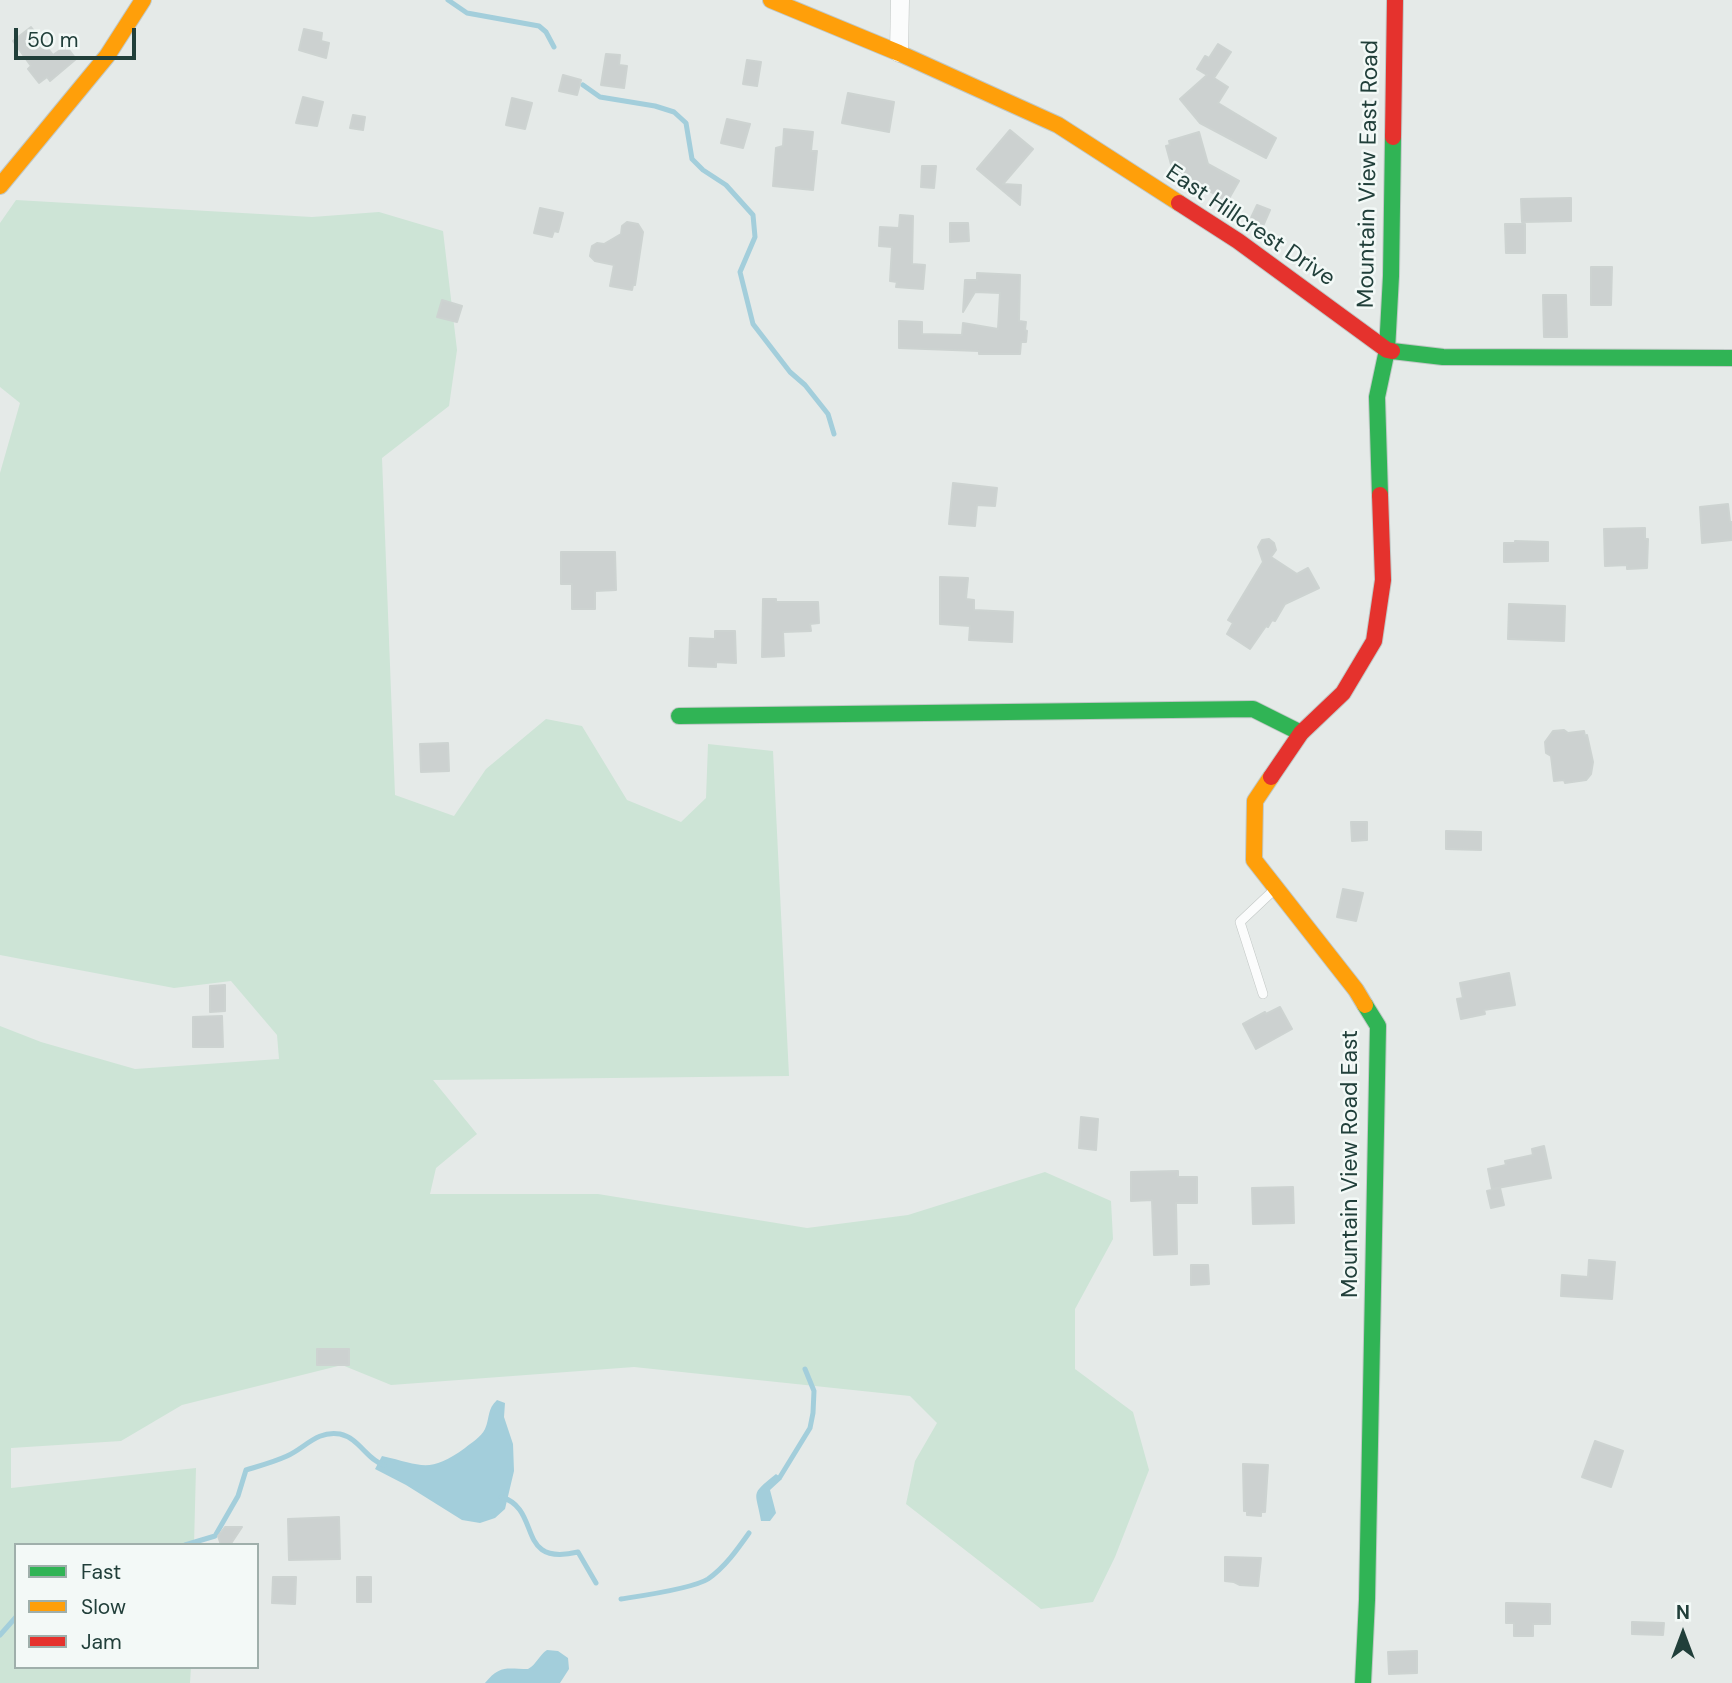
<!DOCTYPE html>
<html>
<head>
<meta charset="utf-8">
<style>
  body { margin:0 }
  #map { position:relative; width:1732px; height:1683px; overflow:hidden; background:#e5eae8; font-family:"DM Sans",sans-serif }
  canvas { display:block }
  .legend { position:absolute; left:14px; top:1543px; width:245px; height:126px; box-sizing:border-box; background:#f3f9f7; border:2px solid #9fafab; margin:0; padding:9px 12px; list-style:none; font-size:21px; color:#213f3a }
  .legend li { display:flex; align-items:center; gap:14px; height:35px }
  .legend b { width:35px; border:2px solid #9fafab }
  .north { position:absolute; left:1648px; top:1599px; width:70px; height:70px; -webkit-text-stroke:5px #f3f9f7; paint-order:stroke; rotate:0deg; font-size:19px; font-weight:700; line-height:28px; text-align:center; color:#213f3a }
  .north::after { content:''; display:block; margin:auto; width:24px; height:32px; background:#213f3a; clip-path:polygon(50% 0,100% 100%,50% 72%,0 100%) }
  .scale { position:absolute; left:14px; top:28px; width:122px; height:32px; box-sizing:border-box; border:4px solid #213f3a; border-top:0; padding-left:9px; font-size:21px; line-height:24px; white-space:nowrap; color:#213f3a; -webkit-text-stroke:5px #f3f9f7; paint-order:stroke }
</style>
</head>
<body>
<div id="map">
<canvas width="1732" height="1683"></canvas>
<ul class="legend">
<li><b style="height:9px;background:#30b455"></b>Fast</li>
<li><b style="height:9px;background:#ff9f0a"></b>Slow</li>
<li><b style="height:9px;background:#e5322d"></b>Jam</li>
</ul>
<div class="north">N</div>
<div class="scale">50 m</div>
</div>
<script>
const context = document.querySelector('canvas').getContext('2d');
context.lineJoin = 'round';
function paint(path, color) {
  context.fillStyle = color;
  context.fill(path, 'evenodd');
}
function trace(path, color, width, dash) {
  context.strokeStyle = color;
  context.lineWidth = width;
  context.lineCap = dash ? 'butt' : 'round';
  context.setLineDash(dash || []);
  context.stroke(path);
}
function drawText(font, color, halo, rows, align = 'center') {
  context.font = font + ' "DM Sans",sans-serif';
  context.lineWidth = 5;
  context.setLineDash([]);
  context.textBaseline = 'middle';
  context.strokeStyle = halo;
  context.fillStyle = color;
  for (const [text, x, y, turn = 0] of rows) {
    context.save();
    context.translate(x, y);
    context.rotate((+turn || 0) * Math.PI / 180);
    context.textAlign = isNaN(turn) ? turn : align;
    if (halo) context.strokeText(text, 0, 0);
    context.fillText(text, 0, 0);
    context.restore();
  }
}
paint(new Path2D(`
  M16 200 312 217 379 212 443 231 457 350 449 406 382 458 395 795 454 816 486 769 546 719 582 726 627 800 681 822 706 798 708 744 773 751 789 1076 433 1080 477 1134 436 1168 430 1194H598L807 1228 908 1215 1045 1172 1111 1201 1113 1239 1075 1309V1369L1133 1412 1149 1470 1115 1557 1093 1602 1041 1609 906 1504 915 1461 937 1423 910 1396 634 1367 391 1385 342 1365 182 1405 121 1441 11 1448V1488L196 1468 194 1545H16V1667H191L190 1683H0V1026L41 1042 135 1069 279 1059 277 1035 231 981 174 988 0 955V473L20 403 0 387V223Z`), '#cde4d6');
paint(new Path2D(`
  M497 1400 505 1403 504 1417 513 1444 514 1471 505 1509 495 1518 480 1523 462 1520 406 1485 375 1469 382 1456C422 1465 429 1474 465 1448 471 1443 481 1437 485 1429 490 1418 487 1409 497 1400Z
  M776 1474 782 1479 770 1490 776 1513 770 1521H761C756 1490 749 1496 776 1474Z
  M547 1650 558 1651 568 1658 569 1669 560 1683H485C500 1664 508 1669 528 1669 537 1664 539 1655 547 1650Z`), '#a3cedb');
trace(new Path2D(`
  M448 0 467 13 539 26 546 32 554 47
  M583 85 600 97 655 106 674 112 686 123 692 159 703 170 726 185 753 215 755 237 740 272 753 324 790 372 805 385 828 414 834 434
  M776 1479 780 1477 810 1428 813 1413 814 1391 805 1369
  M501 1497C543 1509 514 1567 578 1552L596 1583
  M185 1545 215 1536 238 1496 246 1470C259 1466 274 1462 287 1456 305 1448 317 1430 340 1434 359 1438 367 1460 384 1465
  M621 1599C640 1596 692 1589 708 1579 725 1567 737 1550 749 1533
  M0 1635 16 1617`), '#a3cedb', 5);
const building = new Path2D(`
  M31 27 53 55 66 46 76 59 50 81 47 77 39 83 28 69 31 66 13 41Z
  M304 29 322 33 321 41 329 43 326 58 299 50Z
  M1218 44 1231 52 1214 78 1228 87 1218 103 1276 138 1266 158 1200 123 1180 99 1207 75 1197 69 1205 56 1209 58Z
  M606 54 620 55 619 65 627 66 624 88 601 85Z
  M747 60 761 62 757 86 743 84Z
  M563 75 581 80 577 95 559 91Z
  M848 93 894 102 889 132 842 123Z
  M303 97 323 102 317 126 296 123Z
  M512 98 532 103 525 129 506 125Z
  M353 115 365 117 363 130 350 128Z
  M727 119 750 124 743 148 721 143Z
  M784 129 813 132 811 151H817L813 190 773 186 776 148 783 146Z
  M1010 130 1033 149 1003 184 1021 185 1020 205 977 169Z
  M1199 132 1208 164 1239 181 1227 202 1187 177 1185 172 1178 174 1176 167 1172 168 1166 146 1170 145 1169 141Z
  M922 166H936L934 188 921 187Z
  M1571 198V221L1522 222 1521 199Z
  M1257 205 1270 210 1263 226 1250 220Z
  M540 208 563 213 558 232 554 231 552 237 534 233Z
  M900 215 913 216 912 264 925 265 923 289 896 287 897 282 890 281 892 247 879 246 880 227 899 228Z
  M627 222 638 224 643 232 635 285H633L632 290 610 286 614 265 595 261 590 256 592 246 597 243 604 244 621 234 622 226Z
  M950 223H968L969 241 950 242Z
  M1505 224H1525V253H1506Z
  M1591 267H1612L1611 305H1591Z
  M977 273 1020 275 1019 321 1026 322 1025 330 1027 331 1026 342H1021L1020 354H979V351L899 348V321L922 322V334L962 335 963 323 998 329 1000 293 975 292 963 312 965 280H977Z
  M1543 295H1566L1567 337H1544Z
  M442 300 462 306 457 322 437 317Z
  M953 483 997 488 995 506 977 505 975 526 949 524Z
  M1728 504 1730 522H1732V540L1702 543 1700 507Z
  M1645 528V539H1648L1647 568 1627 569V565L1605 566 1604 529Z
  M1269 539 1274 543 1276 550 1271 557 1297 574 1308 568 1319 588 1285 604 1275 621 1272 620 1268 627 1266 626 1250 649 1227 634 1233 623 1228 620 1263 562 1258 547 1262 540Z
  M1515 541 1548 542V561L1504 562V543H1515Z
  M561 552H615L616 590 595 591V609H572V584H561Z
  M940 577 968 578 966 599 974 600V610L1013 612 1012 642 969 640 970 626 940 624Z
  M763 599H776V602H818L819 623 810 624 811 631 783 632 784 656 762 657Z
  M1509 604 1565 606 1564 641 1508 639Z
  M715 631H735L736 663 716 662V667L689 666 690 638 715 639Z
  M1564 730 1568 733 1584 731 1585 736 1587 735 1593 762 1591 774 1586 780 1565 783 1564 780 1554 781 1551 756 1546 753 1545 742 1553 731Z
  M448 743 449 771 421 772 420 744Z
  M1351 822H1367V840L1352 841Z
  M1446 831 1481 832V850L1446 849Z
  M1343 889 1363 893 1356 921 1337 917Z
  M1509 973 1515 1005 1484 1010 1485 1014 1461 1019 1457 999 1463 998 1460 983Z
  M225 985V1011L210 1012V986Z
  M1280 1007 1292 1029 1256 1049 1243 1024 1265 1012 1266 1014Z
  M222 1016 223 1047H193V1017Z
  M1081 1117 1098 1119 1096 1150 1079 1148Z
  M1544 1146 1551 1178 1492 1189 1488 1169 1506 1165 1505 1161 1533 1155 1532 1149Z
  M1178 1171V1177H1197V1203H1176L1177 1254 1154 1255 1152 1200 1131 1201V1172Z
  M1293 1187 1294 1223 1253 1224 1252 1188Z
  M1500 1188 1504 1205 1491 1208 1487 1191Z
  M1589 1260 1615 1262 1612 1299 1561 1296 1562 1275 1588 1277Z
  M1191 1265H1208L1209 1284 1191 1285Z
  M317 1349H349V1365H317Z
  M1595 1441 1623 1451 1611 1487 1582 1477Z
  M1243 1464 1268 1465 1265 1512H1261V1516L1247 1515V1511H1244Z
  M339 1517 340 1559 289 1560 288 1519Z
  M225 1527H242L230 1545H221L218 1536Z
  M1225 1557 1261 1558 1258 1586 1240 1585 1234 1582 1225 1581Z
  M273 1577H296L295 1604 272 1603Z
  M357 1577H371V1602H357Z
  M1506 1603 1550 1604V1624H1533V1636H1514V1623H1506Z
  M1632 1622 1664 1623 1663 1635 1632 1634Z
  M1417 1651V1673L1389 1674 1388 1652Z`);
paint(building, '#ccd1d0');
trace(building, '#cdd3d1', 2);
const lane = new Path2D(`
  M1263 994 1240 922 1275 889`);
const street = new Path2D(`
  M899 53 900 0`);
const fast = new Path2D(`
  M1392 351 1443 357 1732 358
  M1380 495 1377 397 1387 350 1391 276 1393 137
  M679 716 1253 709 1301 733
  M1363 1683 1367 1600 1378 1026 1365 1005`);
const slow = new Path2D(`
  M771 0 899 53 1058 125 1179 203
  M0 186 107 56 143 0
  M1271 777 1255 801 1254 860 1356 990 1365 1005`);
const jam = new Path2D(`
  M1393 137 1395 0
  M1179 203 1238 241 1387 350 1392 351
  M1271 777 1301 733 1343 693 1374 641 1383 580 1380 495`);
trace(lane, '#c2c7c5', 10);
trace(street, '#c2c7c5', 19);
trace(fast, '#c0c8c6', 18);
trace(slow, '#c0c8c6', 18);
trace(jam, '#c0c8c6', 18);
trace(lane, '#fbfcfc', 9);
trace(street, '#fbfcfc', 18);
trace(fast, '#30b455', 16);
trace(slow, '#ff9f0a', 16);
trace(jam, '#e5322d', 16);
drawText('23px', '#213f3a', '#f3f9f7', [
  ["Mountain View East Road",1369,174,-89],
  ["East Hillcrest Drive",1250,226,34],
  ["Mountain View Road East",1351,1164,-90]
]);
</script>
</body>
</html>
